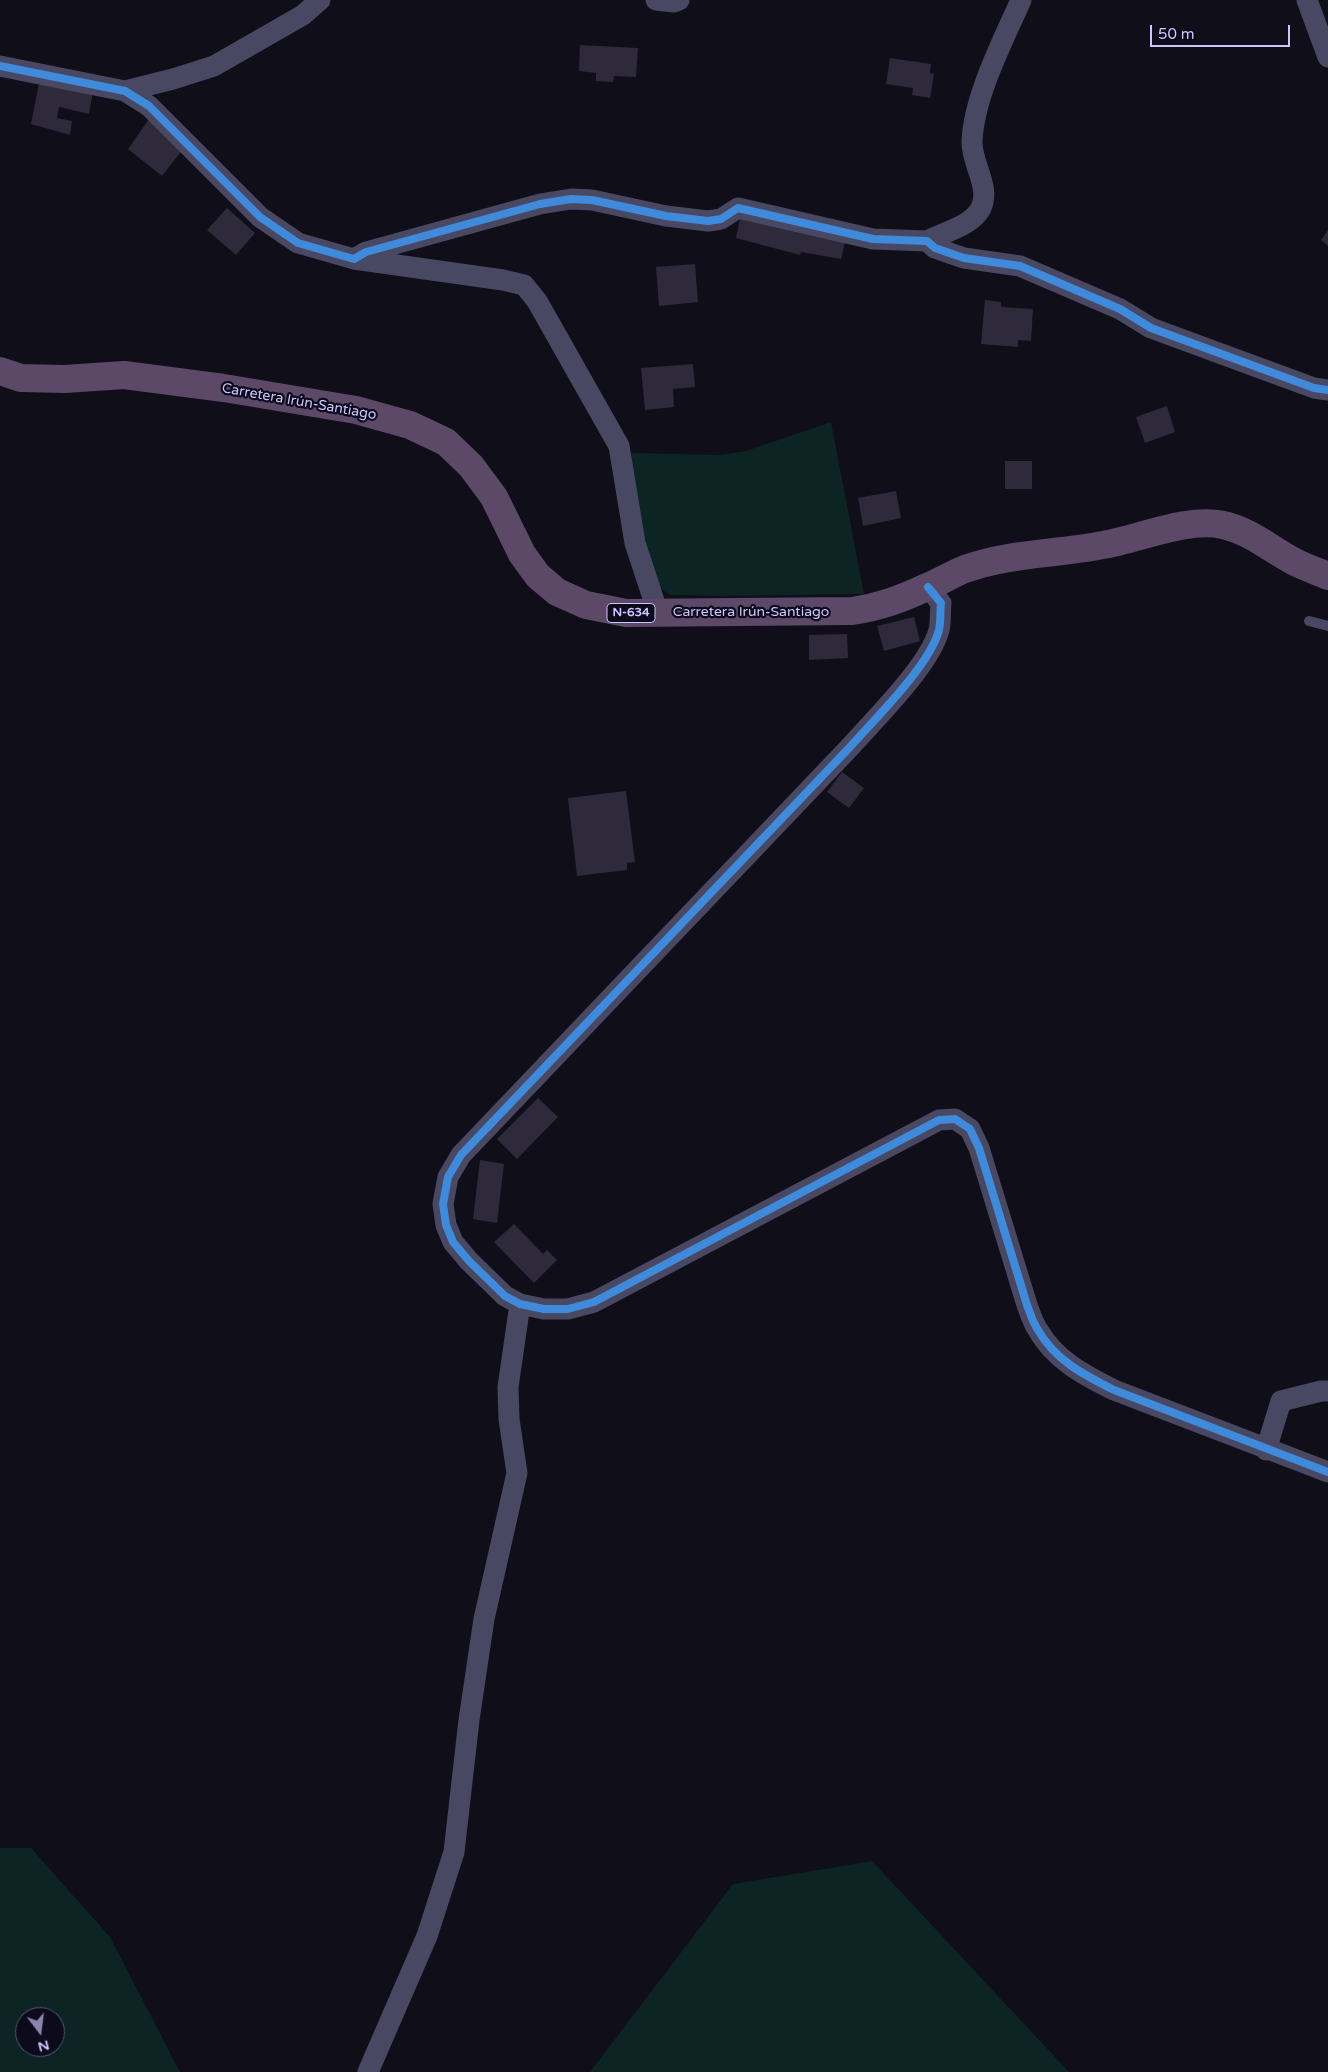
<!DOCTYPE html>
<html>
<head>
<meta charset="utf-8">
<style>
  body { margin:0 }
  #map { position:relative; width:1328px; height:2072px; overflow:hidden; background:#100e18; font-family:"Varela Round",sans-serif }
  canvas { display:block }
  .north { position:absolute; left:15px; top:2007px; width:50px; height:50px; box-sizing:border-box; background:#0d0a1c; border:1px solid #595577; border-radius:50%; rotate:165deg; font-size:14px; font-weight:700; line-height:20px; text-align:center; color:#ccc5ff }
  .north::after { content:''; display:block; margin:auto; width:18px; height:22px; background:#8a85ae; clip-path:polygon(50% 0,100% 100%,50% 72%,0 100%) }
  .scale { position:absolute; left:1150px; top:25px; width:140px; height:22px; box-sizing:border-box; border:2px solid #ccc5ff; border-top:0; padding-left:6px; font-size:15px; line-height:18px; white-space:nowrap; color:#ccc5ff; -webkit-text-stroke:4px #0d0a1c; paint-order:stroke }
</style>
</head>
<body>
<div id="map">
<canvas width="1328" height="2072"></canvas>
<div class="north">N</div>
<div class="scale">50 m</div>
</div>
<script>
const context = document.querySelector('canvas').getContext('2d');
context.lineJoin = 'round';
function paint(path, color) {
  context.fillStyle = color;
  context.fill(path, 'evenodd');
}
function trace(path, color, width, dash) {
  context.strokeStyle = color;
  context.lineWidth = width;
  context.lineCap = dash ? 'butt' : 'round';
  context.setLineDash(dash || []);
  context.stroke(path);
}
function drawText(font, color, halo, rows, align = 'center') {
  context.font = font + ' "Varela Round",sans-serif';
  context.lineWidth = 4.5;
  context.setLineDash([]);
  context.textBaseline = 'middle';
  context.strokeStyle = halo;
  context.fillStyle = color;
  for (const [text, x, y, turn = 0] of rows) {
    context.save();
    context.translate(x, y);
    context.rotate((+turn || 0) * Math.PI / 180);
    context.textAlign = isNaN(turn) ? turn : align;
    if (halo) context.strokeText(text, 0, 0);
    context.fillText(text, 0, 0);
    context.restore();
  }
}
paint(new Path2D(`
  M831 422 864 594 720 596 670 595 656 585 638 528 631 453 721 455 746 451Z
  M0 1848H31L110 1937 180 2072H0ZM25 2017H55V2047H25Z
  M872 1861 1069 2072H590L733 1884Z`), '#0d2424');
paint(new Path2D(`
  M580 45 638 48 636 77 614 76 613 82 596 81V73L579 71Z
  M890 58 931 64 930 73 934 74 930 98 912 95 913 88 886 84Z
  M40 78 93 91 89 114 59 107 57 118 72 121 70 135 31 124Z
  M149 119 183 149 162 176 128 149Z
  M227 208 255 233 236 255 207 230Z
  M741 214 846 238 841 259 801 252 800 255 736 238Z
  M1328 230V246L1321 240Z
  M695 264 698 302 659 306 656 267Z
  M985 300 1001 302V307L1033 309 1031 341 1018 340V347L981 344Z
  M693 364 695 387 673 389 674 407 645 410 641 368Z
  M1167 406 1175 432 1145 443 1136 417Z
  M1005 461H1032V489H1005Z
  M896 491 901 518 863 526 858 498Z
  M914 617 920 641 884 651 877 626Z
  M847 634 848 658 809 660V635Z
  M842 772 864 788 849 808 827 792Z
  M626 791 635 862 627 863V870L577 876 568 798Z
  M538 1098 558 1117 517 1159 497 1139Z
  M480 1160 504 1164 497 1223 473 1219Z
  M514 1224 543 1254 547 1250 557 1260 534 1283 494 1242Z`), '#2e2a3c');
trace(new Path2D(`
  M1309 621 1328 626`), '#494862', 10);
trace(new Path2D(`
  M656 0 674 2 679 0
  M1307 0 1328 57
  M0 66 125 91 149 106 260 217 298 243 354 259 366 252 540 204 571 199 592 200 666 216 708 221 721 219 738 208 873 239 927 241 935 248 964 258 1020 266 1120 309 1151 328 1314 388 1328 390
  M125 91 173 79 214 66 303 15 320 0
  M927 241C944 232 972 226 981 208 991 187 971 163 972 141 974 96 1003 41 1021 0
  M354 259 503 280 524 285 537 301 619 446 635 543 658 613
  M928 587 941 603C940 611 941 622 939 630 930 665 875 719 850 747L461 1155 448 1177 443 1204 446 1225 453 1242 469 1261 505 1296 520 1304 544 1309H568L594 1302 939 1120 955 1119 970 1129 979 1148 1027 1305C1030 1313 1033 1323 1038 1330 1055 1360 1084 1375 1114 1390L1328 1472
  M1266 1450 1281 1401 1321 1391H1328
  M368 2072 427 1936 454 1852 469 1720 484 1619 517 1473 509 1419 508 1387 520 1304`), '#494862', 21);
trace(new Path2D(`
  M0 371 21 378 65 379 124 375 224 388 356 410 410 425 446 442 471 466 494 497 522 554 538 576 557 592 586 605 626 613 852 611C880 607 901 599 927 587 940 582 952 574 965 569 1010 553 1057 554 1103 545 1139 539 1187 517 1223 525 1250 531 1269 548 1293 561 1304 567 1317 571 1328 576`), '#5c4968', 28);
trace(new Path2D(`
  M0 66 125 91 149 106 260 217 298 243 354 259 366 252 540 204 571 199 592 200 666 216 708 221 721 219 738 208 873 239 927 241 935 248 964 258 1020 266 1120 309 1151 328 1314 388 1328 390
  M928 587 941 603C940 611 941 622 939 630 930 665 875 719 850 747L461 1155 448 1177 443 1204 446 1225 453 1242 469 1261 505 1296 520 1304 544 1309H568L594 1302 939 1120 955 1119 970 1129 979 1148 1027 1305C1030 1313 1033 1323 1038 1330 1055 1360 1084 1375 1114 1390L1328 1472`), '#408adc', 8);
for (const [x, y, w] of [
  [631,613,48]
]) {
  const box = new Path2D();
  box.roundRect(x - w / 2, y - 9.5, w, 19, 4);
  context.fillStyle = '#0d0a1c';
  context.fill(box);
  trace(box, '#ccc5ff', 1);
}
drawText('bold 12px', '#ccc5ff', null, [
  ["N-634",631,613]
]);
drawText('14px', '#ccc5ff', '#0d0a1c', [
  ["Carretera Irún-Santiago",299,402,10],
  ["Carretera Irún-Santiago",751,612]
]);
</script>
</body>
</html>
